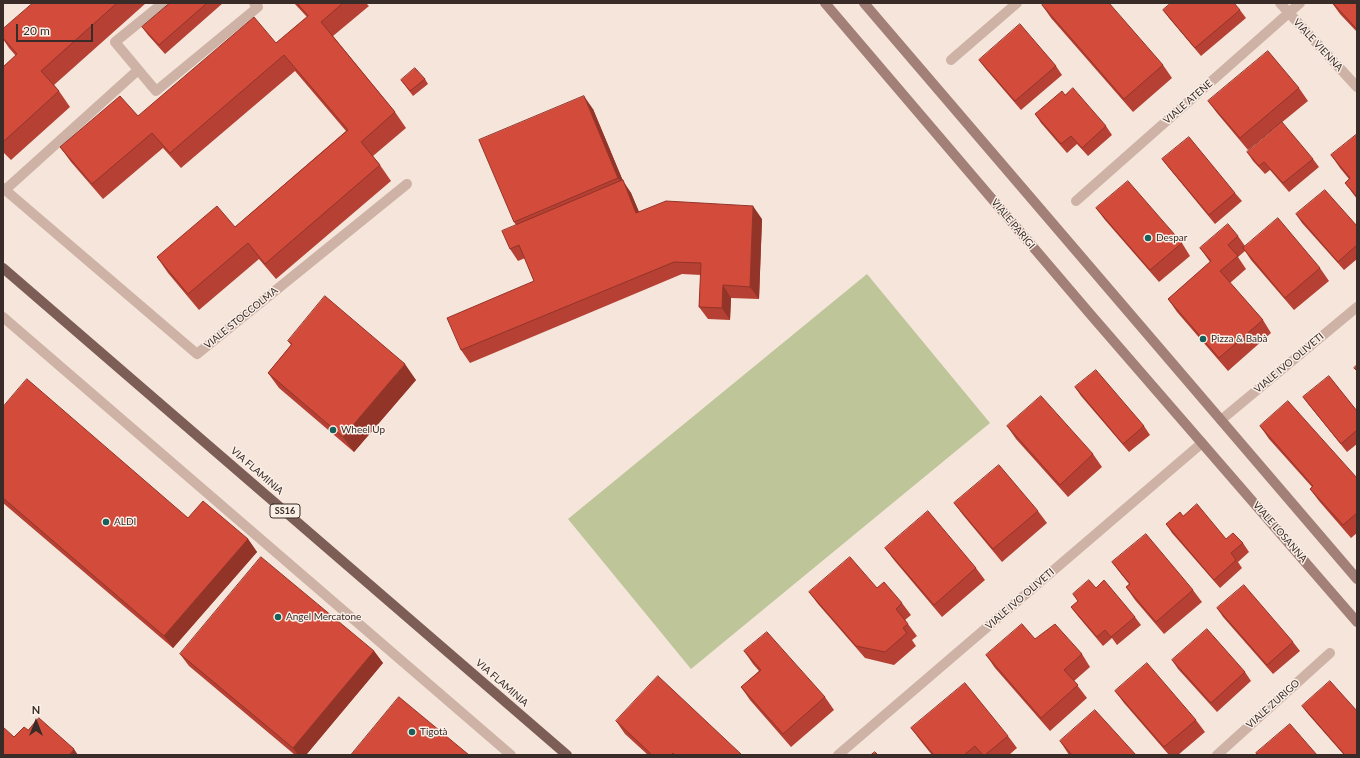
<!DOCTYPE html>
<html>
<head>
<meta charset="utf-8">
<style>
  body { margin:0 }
  #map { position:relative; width:1360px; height:758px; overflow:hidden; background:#f5e5db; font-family:Lato,sans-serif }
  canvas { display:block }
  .frame { position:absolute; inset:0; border:4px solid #392b27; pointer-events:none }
  .north { position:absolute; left:16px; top:702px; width:40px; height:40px; -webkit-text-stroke:3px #fbf0e8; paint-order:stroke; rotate:0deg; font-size:11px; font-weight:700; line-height:16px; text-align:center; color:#392b27 }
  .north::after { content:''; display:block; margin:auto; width:14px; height:18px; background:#392b27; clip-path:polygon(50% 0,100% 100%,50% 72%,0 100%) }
  .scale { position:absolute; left:16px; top:24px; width:77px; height:18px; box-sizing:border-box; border:2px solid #392b27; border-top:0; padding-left:5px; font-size:12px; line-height:14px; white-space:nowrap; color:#392b27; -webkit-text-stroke:3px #fbf0e8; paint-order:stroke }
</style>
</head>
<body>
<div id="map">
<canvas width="1360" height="758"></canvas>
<div class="frame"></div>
<div class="north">N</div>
<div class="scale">20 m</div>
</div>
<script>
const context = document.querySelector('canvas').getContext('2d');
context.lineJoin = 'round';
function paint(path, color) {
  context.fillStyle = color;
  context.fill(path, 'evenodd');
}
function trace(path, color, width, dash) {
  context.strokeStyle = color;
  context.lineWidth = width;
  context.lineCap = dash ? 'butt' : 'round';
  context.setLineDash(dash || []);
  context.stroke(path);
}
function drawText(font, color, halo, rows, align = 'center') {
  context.font = font + ' Lato,sans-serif';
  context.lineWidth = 3;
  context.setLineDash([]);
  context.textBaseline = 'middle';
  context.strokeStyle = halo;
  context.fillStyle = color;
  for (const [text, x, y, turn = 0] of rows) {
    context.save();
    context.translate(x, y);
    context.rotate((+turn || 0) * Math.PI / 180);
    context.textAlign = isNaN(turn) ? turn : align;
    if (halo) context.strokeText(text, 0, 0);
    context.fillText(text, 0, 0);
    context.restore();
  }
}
paint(new Path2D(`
  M867 274 990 423 691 669 568 519Z`), '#bdc599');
trace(new Path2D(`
  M163 3 115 42 156 91 258 7 254 3
  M1280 3 1357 87
  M951 60 1017 3
  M3 188 197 354 407 184
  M5 190 138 70
  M1076 201 1300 3
  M3 317 511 755
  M1221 420 1357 307
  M838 755 1202 443
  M1217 755 1330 653`), '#ceb2a6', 10);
trace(new Path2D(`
  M825 3 1091 315 1357 622
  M864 3 1357 579`), '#a28077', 10);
trace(new Path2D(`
  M3 268 567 755`), '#7d5e57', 10);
paint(new Path2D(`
  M33 3H146L54 85 59 91 70 107 11 160 3 152V67L16 56 9 48 3 39V29Z
  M170 3H223L165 54 148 35 142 27Z
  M294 3H366L369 6 333 36 395 112 406 128 373 156 380 165 391 181 276 279 259 259 199 310 168 273 157 257 235 227 346 131 295 71 181 168 163 148 103 199 71 162 60 147 138 116 276 43 307 17Z
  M1332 3H1357V32L1340 14Z
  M1042 5 1163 65 1172 78 1133 112 1051 18Z
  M1163 10H1240L1246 18 1201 56 1169 18Z
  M979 60 1056 66 1062 75 1021 110 985 68Z
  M425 79 428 84 413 96 401 80Z
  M1299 88 1308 101 1248 150 1217 113 1208 101Z
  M1065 95 1106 126 1112 135 1088 156 1077 144 1067 153 1041 123 1035 114Z
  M593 109 623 181 631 193 639 212 762 219 759 299 731 298 730 320 708 319 699 307 701 275 682 274 470 363 461 350 534 281 525 258 518 261 510 249 516 225 514 222Z
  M1357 137V199L1345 183 1349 179 1340 168 1331 155Z
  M1247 152 1313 159 1319 167 1289 192 1270 170 1265 174 1253 161Z
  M1162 159 1235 193 1242 201 1215 224 1168 167Z
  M1096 208 1182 243 1190 256 1159 282 1105 220Z
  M1296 214 1357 226V259L1344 270 1302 223Z
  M1238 236 1245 246 1320 268 1329 281 1294 310 1251 260 1245 251 1238 257 1246 269 1230 283 1263 320 1271 333 1228 371 1177 312 1168 299 1210 262 1200 248Z
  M288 341 416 380 354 452 279 388 268 373 291 345Z
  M1075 387 1144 426 1150 435 1129 452 1081 396Z
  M1303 397 1357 411V444L1347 452 1309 405Z
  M3 407 188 518 248 539 257 552 173 648 3 503Z
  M1007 426 1093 454 1102 467 1068 497 1016 439Z
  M1260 426 1357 478V533L1351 538 1319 501 1310 489 1312 487 1269 439Z
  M954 503 1038 511 1047 523 1002 562 963 515Z
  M1183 516 1226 539 1243 543 1249 552 1238 562 1242 568 1220 588 1172 533 1166 524Z
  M885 548 976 568 985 580 942 617 894 560Z
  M1112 562 1193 590 1202 602 1164 634 1135 600 1126 587 1129 584 1121 574Z
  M877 588 902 603 911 615 905 620 917 636 912 640 916 646 894 665 865 658 818 604 809 592Z
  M1096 588 1135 617 1141 625 1117 645 1112 638 1103 646 1077 615 1071 607 1078 601 1073 594Z
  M1217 608 1293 642 1300 651 1273 674 1223 617Z
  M1035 639 1082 654 1090 667 1074 681 1087 698 1050 731 995 668 986 655Z
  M374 651 383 663 306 755H295L189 666 180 654Z
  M744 651 825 697 834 710 791 747 750 700 741 687 759 671 753 664Z
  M1172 660 1245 672 1251 681 1217 712 1178 669Z
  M1115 691 1196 720 1205 732 1178 755H1169L1124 703Z
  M1302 706 1357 755H1344L1308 714Z
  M616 721 742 755H648L625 734Z
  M911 728 1008 736 1017 748 1009 755H932L920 740Z
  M1060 741 1136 755H1069Z`), '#b54033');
paint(new Path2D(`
  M584 96 593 109 623 181 631 193 645 226 636 213 626 189 618 178Z
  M753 206 762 219 759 299 750 287Z
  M723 285 731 298 730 320 722 308Z
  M405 364 416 380 354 452 343 437Z
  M248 539 257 552 173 648 164 636Z
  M374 651 383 663 306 755H298L293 748Z
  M74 749 78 755H69Z`), '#933429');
const building = new Path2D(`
  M33 3H117L41 71 59 91 3 142V67L17 54 3 38V29Z
  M170 3H207L159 45 142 27Z
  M297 3H343L321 22 395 112 361 142 380 165 265 264 248 243 188 294 157 257 217 206 235 227 348 130 284 55 170 153 152 133 92 184 60 147 120 96 138 116 254 17 276 43 308 16Z
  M1045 3H1109L1163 65 1124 99 1042 5Z
  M1171 3H1234L1240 10 1195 48 1163 10Z
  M1333 3H1357V29Z
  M1020 24 1056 66 1015 101 979 60Z
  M1268 51 1299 88 1240 138 1208 101Z
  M415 68 425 79 410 91 401 80Z
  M1073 88 1106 126 1082 148 1071 136 1061 144 1035 114 1062 91 1065 95Z
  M584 96 618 178 514 222 479 140Z
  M1282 122 1313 159 1283 183 1264 162 1259 166 1247 152Z
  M1356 135 1357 137V197L1345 183 1350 178 1331 155Z
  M1189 137 1235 193 1209 215 1162 159Z
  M623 180 636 213 666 201 753 206 750 287 723 285 722 308 699 307 701 263 674 262 461 350 447 318 534 281 519 245 510 249 502 231Z
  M1128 181 1182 243 1150 270 1096 208Z
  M1325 190 1357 226V245L1338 262 1296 214Z
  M1278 218 1320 268 1285 298 1243 248Z
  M1228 224 1238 236 1228 245 1238 256 1220 271 1263 320 1219 358 1168 299 1211 261 1200 248Z
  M325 296 405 364 343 437 268 373 292 344 288 341Z
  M1357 365V371L1354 368Z
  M1096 370 1144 426 1123 444 1075 387Z
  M1329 376 1357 411V430L1341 444 1303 397Z
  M27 379 188 518 203 501 248 539 164 636 3 498V407Z
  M1041 396 1093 454 1060 485 1007 426Z
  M1288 401 1357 478V513L1343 525 1310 489 1313 486 1260 426Z
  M999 465 1038 511 993 549 954 503Z
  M1197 504 1226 539 1233 533 1243 543 1231 553 1236 560 1214 580 1166 524 1180 512 1183 516Z
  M928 511 976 568 934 605 885 548Z
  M1146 534 1193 590 1156 622 1126 587 1130 584 1112 562Z
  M261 557 374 651 293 748 180 654Z
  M850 557 877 588 884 582 902 603 896 609 908 624 903 628 907 633 885 652 856 646 809 592Z
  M1089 580 1096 588 1104 580 1135 617 1111 637 1105 630 1097 637 1071 607 1078 601 1073 594Z
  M1244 585 1293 642 1267 665 1217 608Z
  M1022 624 1035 639 1055 624 1082 654 1064 670 1078 685 1041 718 986 655Z
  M1207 629 1245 672 1211 703 1172 660Z
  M767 632 825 697 783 734 741 687 761 670 744 651Z
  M1147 663 1196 720 1164 747 1115 691Z
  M658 676 742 755H675L673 753 671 755H652L616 721Z
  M1330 681 1357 711V755H1345L1302 706Z
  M965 683 1008 736 985 755H983L975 746 964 755H934L911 728Z
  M399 697 469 755H351Z
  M1095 710 1136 755H1072L1060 741Z
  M39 718 74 749 69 755H3V727L14 737 24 727 28 730Z
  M1290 724 1317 755H1258L1256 753Z
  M875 752 878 755H871Z`);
paint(building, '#d24b3b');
trace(building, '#933429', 1);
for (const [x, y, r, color] of [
  [1148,238,4,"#18605a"],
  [1203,339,4,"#18605a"],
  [333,430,4,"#18605a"],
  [106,522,4,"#18605a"],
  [278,617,4,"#18605a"],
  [412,732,4,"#18605a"]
]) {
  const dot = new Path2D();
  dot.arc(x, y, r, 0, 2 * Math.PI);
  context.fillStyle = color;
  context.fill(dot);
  trace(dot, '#fbf0e8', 1.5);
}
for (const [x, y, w] of [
  [285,511,30]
]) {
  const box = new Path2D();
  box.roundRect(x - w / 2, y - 7, w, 14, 3);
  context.fillStyle = '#fbf0e8';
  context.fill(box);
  trace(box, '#392b27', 1);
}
drawText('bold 9px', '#392b27', null, [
  ["SS16",285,511]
]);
drawText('10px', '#392b27', '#fbf0e8', [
  ["VIALE VIENNA",1318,45,47],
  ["VIALE ATENE",1188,102,-41],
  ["VIALE PARIGI",1013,224,50],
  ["VIALE STOCCOLMA",241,318,-39],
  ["VIALE IVO OLIVETI",1289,363,-40],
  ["VIA FLAMINIA",257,471,41],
  ["VIALE LOSANNA",1280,532,49],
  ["VIALE IVO OLIVETI",1020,599,-41],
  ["VIA FLAMINIA",502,683,41],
  ["VIALE ZURIGO",1273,704,-42]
]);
drawText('10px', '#392b27', '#fbf0e8', [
  ["Despar",1156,238],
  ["Pizza & Babà",1211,339],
  ["Wheel Up",341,430],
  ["ALDI",114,522],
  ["Angel Mercatone",286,617],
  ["Tigotà",420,732]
], 'left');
</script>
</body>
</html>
